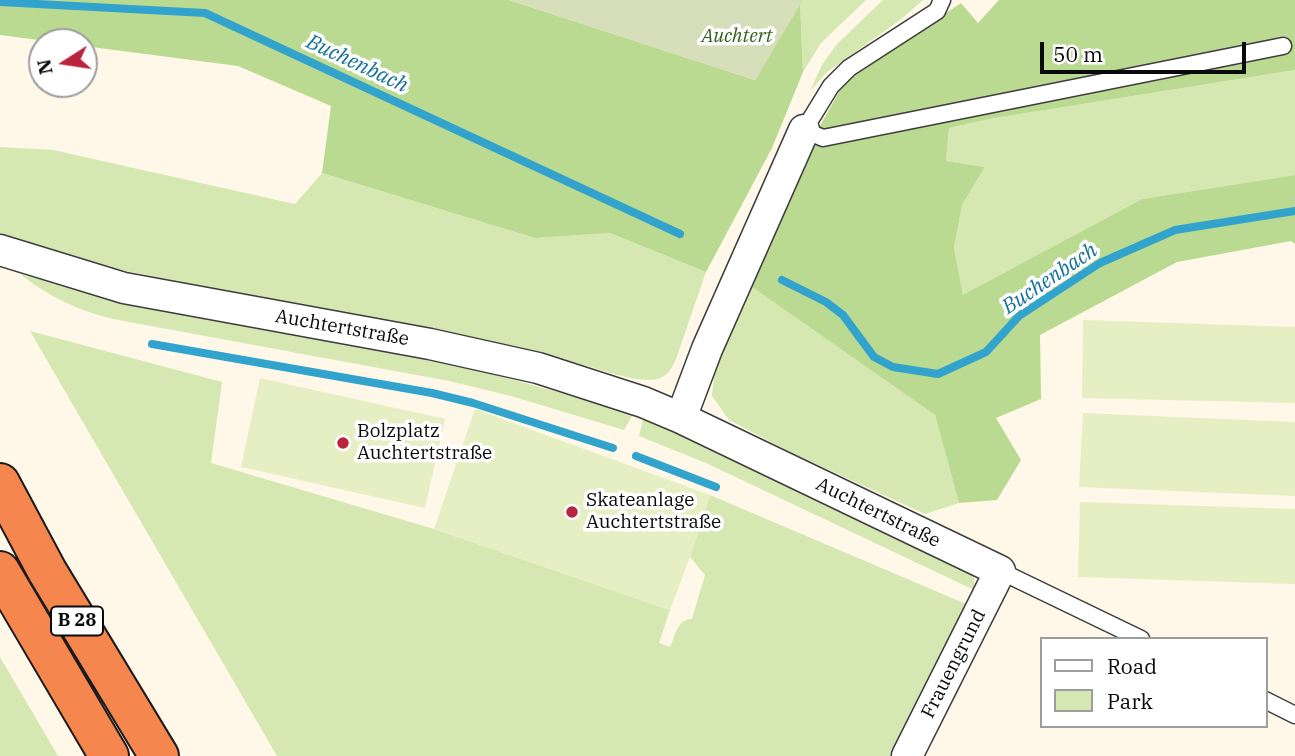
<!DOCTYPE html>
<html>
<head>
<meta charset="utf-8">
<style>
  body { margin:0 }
  #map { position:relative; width:1295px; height:756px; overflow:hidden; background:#fff7e7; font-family:"IBM Plex Serif",serif }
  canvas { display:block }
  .legend { position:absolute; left:1040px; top:637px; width:228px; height:91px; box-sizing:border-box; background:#fff; border:2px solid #9d9d9d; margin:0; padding:9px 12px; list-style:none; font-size:21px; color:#0a0a0a }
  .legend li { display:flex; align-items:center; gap:14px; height:35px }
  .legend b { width:35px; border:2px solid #9d9d9d }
  .north { position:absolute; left:28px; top:28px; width:70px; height:70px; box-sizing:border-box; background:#fff; border:2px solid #9d9d9d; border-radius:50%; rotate:258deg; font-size:19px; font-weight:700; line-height:28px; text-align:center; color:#0a0a0a }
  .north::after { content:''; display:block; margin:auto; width:24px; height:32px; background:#b9233c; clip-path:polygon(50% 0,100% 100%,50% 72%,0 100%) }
  .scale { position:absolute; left:1040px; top:42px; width:206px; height:32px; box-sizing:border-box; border:4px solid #0a0a0a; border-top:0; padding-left:9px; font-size:21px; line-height:24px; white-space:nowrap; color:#0a0a0a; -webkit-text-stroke:5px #fff; paint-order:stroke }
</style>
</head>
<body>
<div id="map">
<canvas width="1295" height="756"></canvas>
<ul class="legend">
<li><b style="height:9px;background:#fff"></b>Road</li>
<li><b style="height:19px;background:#d5e8b2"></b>Park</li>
</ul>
<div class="north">N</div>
<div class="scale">50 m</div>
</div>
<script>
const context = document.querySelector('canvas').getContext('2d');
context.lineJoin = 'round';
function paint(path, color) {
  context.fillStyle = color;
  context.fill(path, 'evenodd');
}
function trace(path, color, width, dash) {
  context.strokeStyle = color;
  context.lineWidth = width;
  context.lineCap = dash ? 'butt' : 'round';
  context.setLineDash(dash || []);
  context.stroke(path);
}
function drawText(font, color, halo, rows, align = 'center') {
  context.font = font + ' "IBM Plex Serif",serif';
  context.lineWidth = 7;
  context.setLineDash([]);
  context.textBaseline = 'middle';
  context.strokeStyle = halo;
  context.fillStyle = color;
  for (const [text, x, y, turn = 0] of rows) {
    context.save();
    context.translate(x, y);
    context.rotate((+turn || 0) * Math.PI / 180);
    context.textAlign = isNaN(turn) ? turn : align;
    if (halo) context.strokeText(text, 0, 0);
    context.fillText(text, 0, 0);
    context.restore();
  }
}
paint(new Path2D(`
  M803 0H866L821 43 803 72 800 3Z
  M883 0H923L900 20 826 73 810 91 822 65 837 44Z
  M1295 70V175L1142 199 963 296 954 248 962 205 985 167 946 161 949 128 989 119Z
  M0 147 53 150 295 204 322 173 535 238 610 233 706 272 676 359C672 368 668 376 657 379 639 384 600 369 580 364L126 271 0 236Z
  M20 274 115 299 452 363 630 412 632 416 624 430 511 396 449 381 113 319C75 309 51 298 20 274Z
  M752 287 935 415 959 503 925 514 792 453 729 420 712 396 715 366Z
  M30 331 222 382 211 463 434 529 670 610 659 643 670 647C676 635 676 620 692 619L705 575 690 557 710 495 966 604 890 756H277Z
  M647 418 970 570 974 576 975 588 972 589 706 463 639 436 643 419Z
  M0 657 58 756H0Z`), '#d5e8b2');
paint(new Path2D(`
  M0 0H509L755 80 800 3 803 72 772 148 706 272 610 233 535 238 322 173 331 106 238 66 84 46V42H54L0 35Z
  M999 0H1295V70L989 119 949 128 946 161 985 167 962 205 954 248 963 295 1142 199 1295 175V244L1291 241 1177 262 1040 335 1041 399 996 418 1021 460 997 500 959 503 935 415 752 287 820 126 844 83 961 3 978 23Z`), '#bad991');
paint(new Path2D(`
  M509 0H803L755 80Z`), '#d7dfba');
paint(new Path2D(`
  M1083 320 1295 327V403L1082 398Z
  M260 378 445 419 425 508 241 467Z
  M475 409 710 495 690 557 670 610 434 529Z
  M1083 413 1295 422V496L1079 487Z
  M1080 502 1295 509V584L1078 577Z`), '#e6efc3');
trace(new Path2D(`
  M0 2 205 13 680 234
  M782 280 826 302 843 315 874 357 893 367 938 374 986 352 1019 316 1100 263 1175 230 1295 211
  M152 344 432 393 473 403 613 448
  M636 456 716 487`), '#32a3cd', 8);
const lane = new Path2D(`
  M942 0 937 11 849 68 831 86 804 130 823 138 1283 46
  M1000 571 1141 639
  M1265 700 1295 715`);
const street = new Path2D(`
  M0 250 124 288 430 344 538 368 643 402 681 418 1000 571 907 756
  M681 418 707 349 804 130`);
const highway = new Path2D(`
  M0 483 47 571 159 756
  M0 571 109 756`);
trace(lane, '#3d3d3d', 19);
trace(street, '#3d3d3d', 33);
trace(highway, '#1b1b1b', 42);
trace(lane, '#fff', 16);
trace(street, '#fff', 30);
trace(highway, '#f5864e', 38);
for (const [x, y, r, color] of [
  [343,443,7,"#b9233c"],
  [572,512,7,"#b9233c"]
]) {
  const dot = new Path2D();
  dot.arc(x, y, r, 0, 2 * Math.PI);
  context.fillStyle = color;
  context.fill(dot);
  trace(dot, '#fff', 2.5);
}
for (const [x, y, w] of [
  [77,621,52]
]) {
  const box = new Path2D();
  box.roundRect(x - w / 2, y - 14.5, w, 29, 5);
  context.fillStyle = '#fff';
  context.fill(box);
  trace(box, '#0a0a0a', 2);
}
drawText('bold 18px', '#0a0a0a', null, [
  ["B 28",77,621]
]);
drawText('italic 19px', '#32601b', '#fff', [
  ["Auchtert",737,37]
]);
drawText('19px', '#0a0a0a', '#fff', [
  ["Auchtertstraße",342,328,10],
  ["Auchtertstraße",878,513,26],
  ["Frauengrund",954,664,-63]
]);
drawText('19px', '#0a0a0a', '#fff', [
  ["Bolzplatz",357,432],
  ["Auchtertstraße",357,454],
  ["Skateanlage",586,501],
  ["Auchtertstraße",586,523]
], 'left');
drawText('italic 21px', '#14709a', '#fff', [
  ["Buchenbach",357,64,25],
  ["Buchenbach",1050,279,-34]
]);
</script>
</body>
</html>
